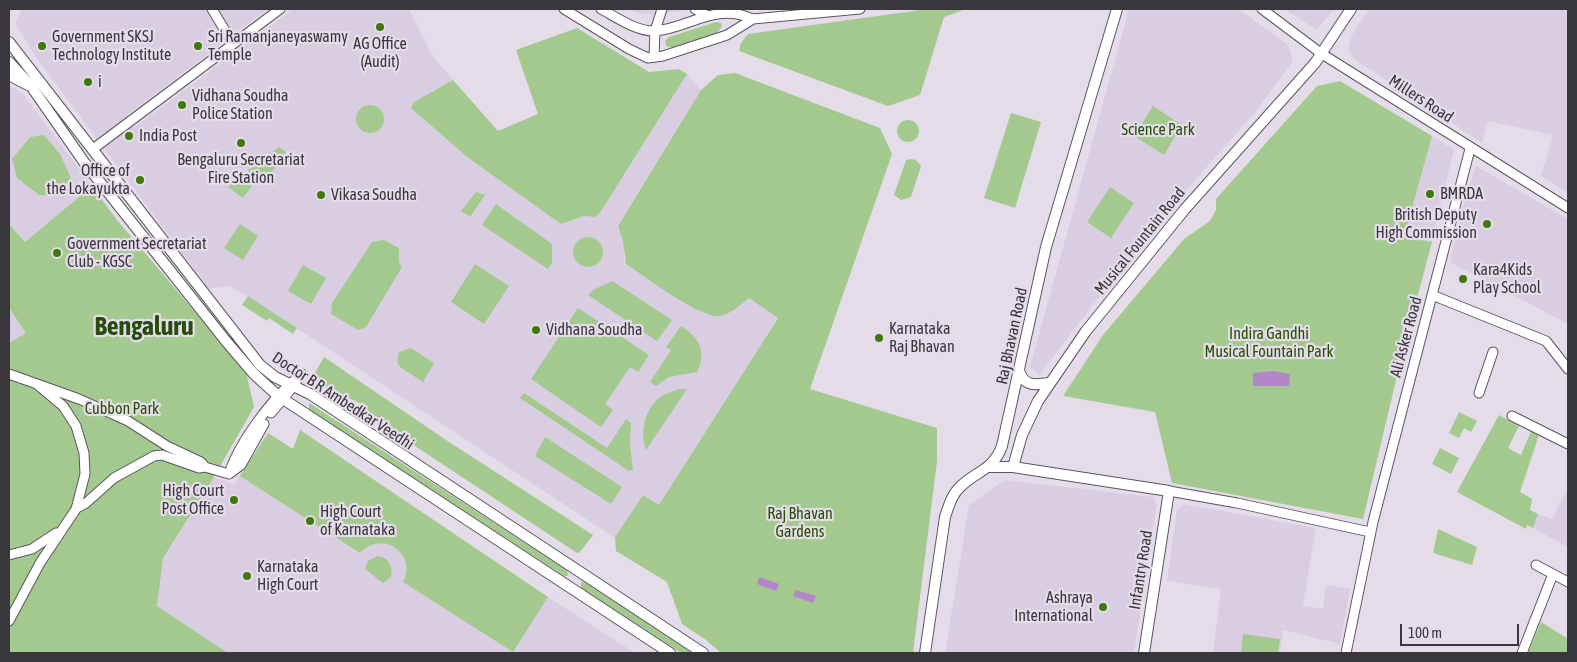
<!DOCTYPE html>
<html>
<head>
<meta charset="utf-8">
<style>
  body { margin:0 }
  #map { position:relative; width:1577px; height:662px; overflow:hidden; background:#e5dcea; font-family:"Asap Condensed",sans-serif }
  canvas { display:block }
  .frame { position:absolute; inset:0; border:10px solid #3a373c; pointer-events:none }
  .scale { position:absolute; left:1400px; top:624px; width:119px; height:22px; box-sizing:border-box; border:2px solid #3a373c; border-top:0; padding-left:6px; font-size:15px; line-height:18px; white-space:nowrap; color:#3a373c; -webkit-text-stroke:4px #e5dcea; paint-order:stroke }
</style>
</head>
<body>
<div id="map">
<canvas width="1577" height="662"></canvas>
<div class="frame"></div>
<div class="scale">100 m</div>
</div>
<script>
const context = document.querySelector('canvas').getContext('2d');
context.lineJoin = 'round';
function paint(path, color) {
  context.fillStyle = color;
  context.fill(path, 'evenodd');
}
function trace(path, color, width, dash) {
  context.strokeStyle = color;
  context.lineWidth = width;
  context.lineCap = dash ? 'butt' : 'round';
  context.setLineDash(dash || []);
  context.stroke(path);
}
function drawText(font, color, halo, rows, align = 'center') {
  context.font = font + ' "Asap Condensed",sans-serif';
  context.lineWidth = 4.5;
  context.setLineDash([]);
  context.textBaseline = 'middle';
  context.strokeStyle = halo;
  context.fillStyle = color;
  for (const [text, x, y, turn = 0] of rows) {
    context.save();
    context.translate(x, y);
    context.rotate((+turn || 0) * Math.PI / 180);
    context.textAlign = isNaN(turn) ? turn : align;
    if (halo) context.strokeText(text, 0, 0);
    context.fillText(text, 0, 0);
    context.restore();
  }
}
paint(new Path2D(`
  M22 9H268L127 115 135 127 293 9H409L433 57 453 80 414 102 411 108 467 157 561 224 584 216 595 217 600 213 687 74 701 90 618 225 625 250 624 261 735 309 749 297 778 317 659 506 643 495 615 538 248 296 229 286 209 289 37 59 15 23Z
  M628 9H695L652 15 637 13Z
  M1129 9H1239L1288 45 1293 61 1256 111 1146 236 1039 375 1030 367Z
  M1285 9H1334L1317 30Z
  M1369 9H1568V193L1541 176 1553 135 1488 121 1482 143 1354 59 1348 49 1352 35Z
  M9 85 24 95 92 186 25 242 9 224Z
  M1432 136 1454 150 1432 242 1404 237Z
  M1476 166 1568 219V324L1450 262 1462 209Z
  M9 309 27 333 9 343Z
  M300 430 548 597 635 653H228L157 606 162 558 214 477 234 484 268 433 293 449Z
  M1004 480 1153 497 1157 504 1134 653H945L969 505Z
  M1568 488V547L1533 528 1538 514 1552 519Z
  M1184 504 1316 528 1303 606 1323 609 1326 585 1350 589 1340 644 1283 630 1280 653H1213L1221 589 1167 581 1177 509Z`), '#d9cee1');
paint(new Path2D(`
  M928 9H966L944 17 920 95 888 106 739 51 741 43 748 34Z
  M716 22 721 23 722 26 717 33 673 48 666 46 665 41 669 37Z
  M577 28 649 72 679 69 687 74 600 213 595 217 584 216 561 224 467 157 411 108 414 102 453 80 498 131 538 114 516 50Z
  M735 73 880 128 892 154 810 389 937 428V461L913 653H721L706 640 682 624 667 582 616 551 615 537 643 495 659 505 778 318 749 298C740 305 731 314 720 316 701 319 644 276 626 264L623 241 618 226 701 90 718 75Z
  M1340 81 1432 136 1404 237 1432 242 1403 351 1363 519 1172 483 1155 412 1063 396 1103 335 1184 239 1210 221 1216 210V199L1317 86Z
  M356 119a14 14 0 1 1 28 0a14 14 0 1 1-28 0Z
  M1153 106 1182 125 1164 155 1134 136Z
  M1011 113 1041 122 1015 208 984 198Z
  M897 131a11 11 0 1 1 22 0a11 11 0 1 1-22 0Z
  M44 135 60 154 71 178 55 196 39 195 17 178 12 159 30 137Z
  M279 147 286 152 265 182 258 177 256 180 248 174V170Z
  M911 159 916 160 921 166 911 197 901 200 894 195 906 160Z
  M240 177 252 186 243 198 228 187Z
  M92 186 117 220 246 372 254 407 214 477 163 558 157 606 228 653H9V343L26 333 9 308V224L25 242Z
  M1110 187 1134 203 1111 238 1087 222Z
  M476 192 485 195 470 217 461 211Z
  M496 204 552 244V263L548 269 482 225Z
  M240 224 258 236 243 260 224 248Z
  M573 252a15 15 0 1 1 30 0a15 15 0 1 1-30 0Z
  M384 240 399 248V262L402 267 366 327 358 330 331 314 332 303 372 242Z
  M475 264 509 286 484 324 451 302Z
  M303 265 326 278 311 304 288 291Z
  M612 281 672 320 657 341 588 295 593 290Z
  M248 296 297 328 293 334 269 318 267 321 242 305Z
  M578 308 649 355 638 372 630 367 605 404 613 410 601 427 531 379Z
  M681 326C700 338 707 352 697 372L669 377 656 386 650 382 671 350 666 347Z
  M411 348 434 363 423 382 400 367 397 362 399 352Z
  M324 357 446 440 593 535 580 552 577 553 359 409 361 404 343 395 341 397 315 380V373Z
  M679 389H687L646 450C640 434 644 411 658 399 663 394 672 392 679 389Z
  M524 393 607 448 626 419 631 423 630 444 633 470 629 471 520 398Z
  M309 403 567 570 568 576H564L317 415 309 409Z
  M1459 412 1477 421 1471 432 1464 428 1459 438 1449 433Z
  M1499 415 1519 426 1508 448 1521 455 1532 429 1540 432 1520 492 1532 499 1530 510 1538 514 1533 528 1527 525 1526 529 1457 492Z
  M300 430 548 597 513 652 403 582C418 554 382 529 360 553L240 476 268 433 293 449Z
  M545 437 622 487 611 504 535 456Z
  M1440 448 1459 458 1451 474 1432 464Z
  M1438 529 1477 547 1472 565 1433 553Z
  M377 556C389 557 393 566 391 577L383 583 365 569 368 561Z
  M581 582H586L693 653H681L581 588Z
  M1541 622 1568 639 1567 653H1528Z
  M1243 634 1280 639 1278 653H1241Z`), '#a3c98f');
paint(new Path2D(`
  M1273 371 1290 374 1289 386H1253V373Z
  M759 577 779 584 776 591 757 584Z
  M796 590 816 596 813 603 793 596Z`), '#b386cc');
const minor = new Path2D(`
  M212 9 233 44
  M564 9 629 49 648 58 663 56 727 35 753 19 860 9
  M601 9C616 17 637 32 655 31 690 28 714 2 753 19
  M695 9 708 16
  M1262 9 1322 54 1568 208
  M654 57 655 31 662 9
  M93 149 280 9
  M1432 295 1546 341 1568 369
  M9 374 79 399 128 421 167 446 201 462 205 467
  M1479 393 1493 352
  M271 413 296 383
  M1512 416 1568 444
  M229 474C239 442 275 394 302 374
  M229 474 241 465 264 424
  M1169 491 1237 503 1370 532
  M77 508 86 503 114 478 154 456 162 455 199 468 205 467 229 474
  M9 555 32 549 56 533
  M1536 565 1568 582
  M9 621 40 563 76 509 85 474 84 453 76 426 63 406 38 385
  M1346 653 1373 522 1470 149
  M1522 653 1553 574`);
const major = new Path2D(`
  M9 42 260 365 275 377 310 394 703 653
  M9 62 31 86 84 162 225 340 254 374 277 395 670 653
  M9 75 28 85
  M1019 370C1023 387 1036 385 1050 383
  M988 467H1013L1169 491 1144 653
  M1013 467 1022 435 1038 401 1086 331 1185 209 1315 63 1351 9
  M925 653 945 517C949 505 952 494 961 486 977 471 994 469 1002 446L1046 247 1117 9`);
trace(minor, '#5c5560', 11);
trace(major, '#5c5560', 12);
trace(minor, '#fff', 9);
trace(major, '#fff', 10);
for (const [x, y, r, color] of [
  [380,27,5,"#3f780c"],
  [42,46,5,"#3f780c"],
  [198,46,5,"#3f780c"],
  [88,82,5,"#3f780c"],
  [182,105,5,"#3f780c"],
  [129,136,5,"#3f780c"],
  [241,143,5,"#3f780c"],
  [140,180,5,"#3f780c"],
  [1430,194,5,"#3f780c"],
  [321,195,5,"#3f780c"],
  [1487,224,5,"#3f780c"],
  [57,253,5,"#3f780c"],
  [1463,279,5,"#3f780c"],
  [536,330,5,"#3f780c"],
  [879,338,5,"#3f780c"],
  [234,500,5,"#3f780c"],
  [310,521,5,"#3f780c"],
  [247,576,5,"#3f780c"],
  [1103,607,5,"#3f780c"]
]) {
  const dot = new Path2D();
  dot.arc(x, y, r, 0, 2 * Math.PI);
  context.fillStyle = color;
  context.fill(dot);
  trace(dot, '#e5dcea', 2);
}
drawText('16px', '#3a373c', '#e5dcea', [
  ["Government SKSJ",52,37],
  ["Technology Institute",52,55],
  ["Sri Ramanjaneyaswamy",208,37],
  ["Temple",208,55],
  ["AG Office",380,44,"center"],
  ["(Audit)",380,62,"center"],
  ["i",98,82],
  ["Vidhana Soudha",192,96],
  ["Police Station",192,114],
  ["India Post",139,136],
  ["Bengaluru Secretariat",241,160,"center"],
  ["Fire Station",241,178,"center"],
  ["Office of",130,171,"right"],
  ["the Lokayukta",130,189,"right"],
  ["BMRDA",1440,194],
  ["Vikasa Soudha",331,195],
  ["British Deputy",1477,215,"right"],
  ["High Commission",1477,233,"right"],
  ["Government Secretariat",67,244],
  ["Club - KGSC",67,262],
  ["Kara4Kids",1473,270],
  ["Play School",1473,288],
  ["Karnataka",889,329],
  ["Raj Bhavan",889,347],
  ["Vidhana Soudha",546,330],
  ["High Court",224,491,"right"],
  ["Post Office",224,509,"right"],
  ["High Court",320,512],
  ["of Karnataka",320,530],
  ["Karnataka",257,567],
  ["High Court",257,585],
  ["Ashraya",1093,598,"right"],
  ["International",1093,616,"right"]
], 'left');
drawText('16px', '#3a373c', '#e5dcea', [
  ["Millers Road",1421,99,33],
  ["Musical Fountain Road",1140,241,-51],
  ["Raj Bhavan Road",1012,336,-78],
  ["Ali Asker Road",1406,337,-75],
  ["Doctor B R Ambedkar Veedhi",343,401,33],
  ["Infantry Road",1141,570,-81]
]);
drawText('16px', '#275000', '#e5dcea', [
  ["Science Park",1158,130],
  ["Indira Gandhi",1269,334],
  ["Musical Fountain Park",1269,352],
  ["Cubbon Park",122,409],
  ["Raj Bhavan",800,514],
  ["Gardens",800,532]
]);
drawText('bold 26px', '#274c0b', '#e5dcea', [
  ["Bengaluru",144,327]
]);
</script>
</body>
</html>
